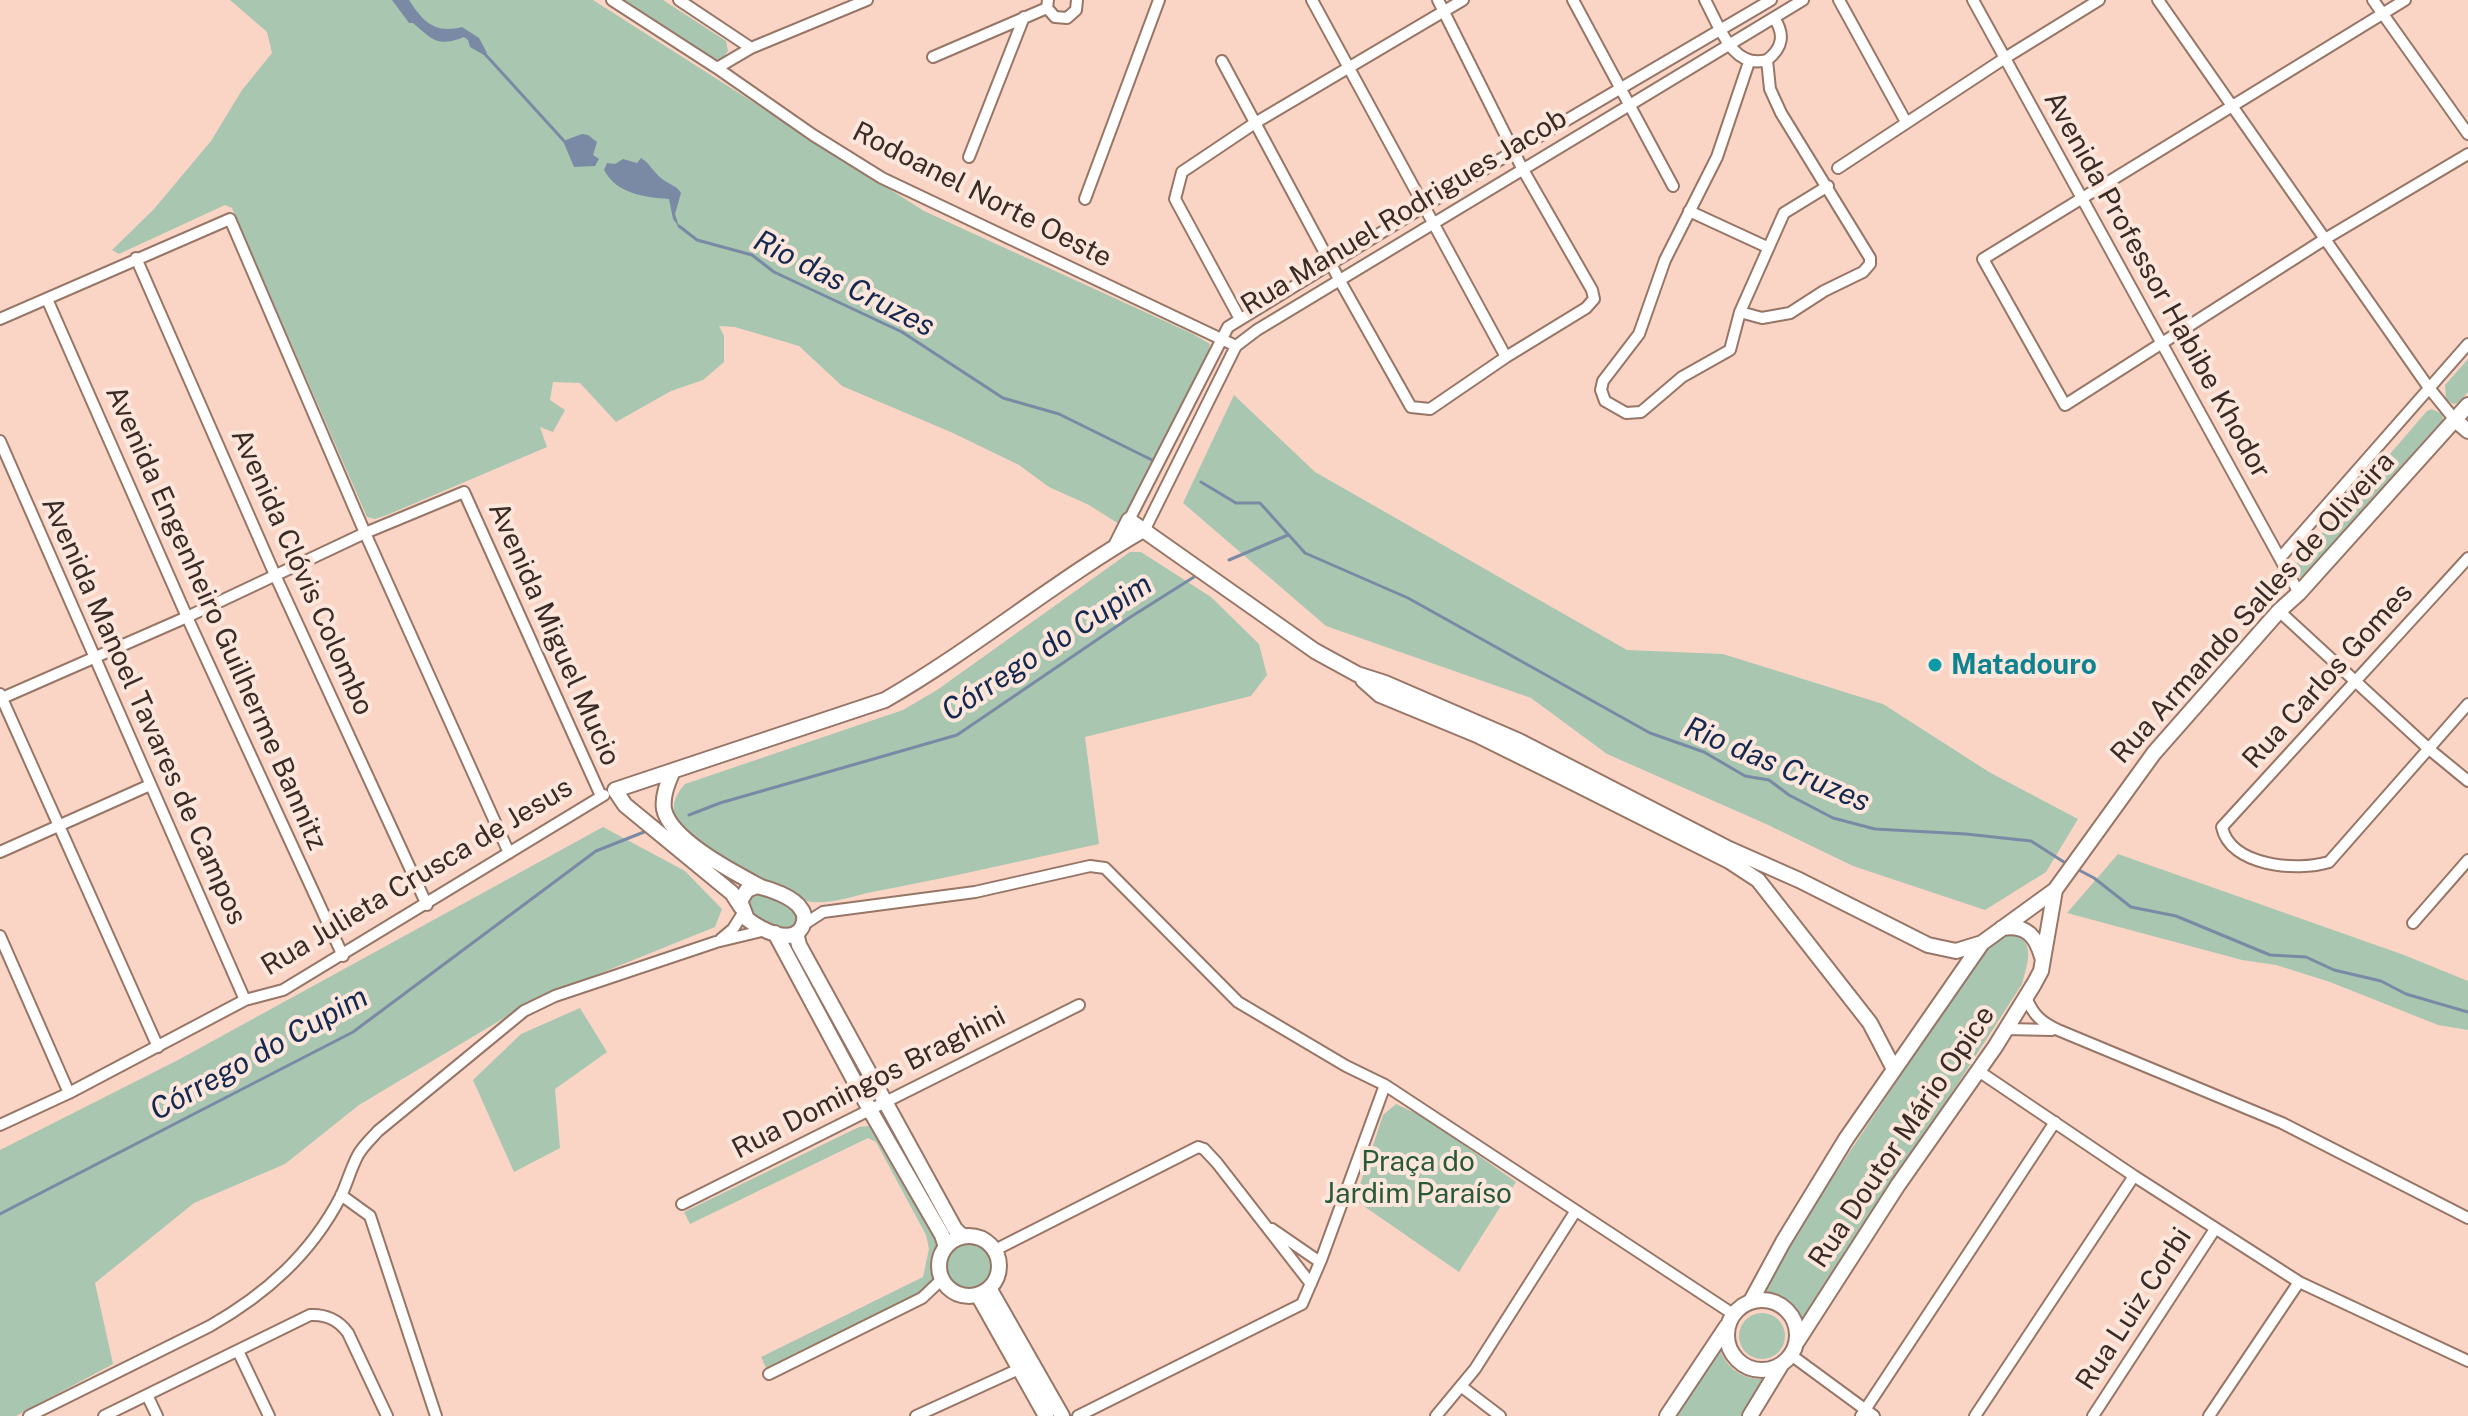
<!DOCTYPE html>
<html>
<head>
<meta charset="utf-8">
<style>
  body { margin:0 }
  canvas { display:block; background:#fad5c5 }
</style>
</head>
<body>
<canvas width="2468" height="1416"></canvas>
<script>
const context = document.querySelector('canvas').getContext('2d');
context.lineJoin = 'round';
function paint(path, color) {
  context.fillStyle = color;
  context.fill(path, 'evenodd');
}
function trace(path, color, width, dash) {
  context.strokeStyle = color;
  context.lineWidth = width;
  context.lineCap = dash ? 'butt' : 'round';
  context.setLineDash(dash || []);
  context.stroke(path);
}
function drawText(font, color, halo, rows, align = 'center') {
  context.font = font + ' "Public Sans",sans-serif';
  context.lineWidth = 8;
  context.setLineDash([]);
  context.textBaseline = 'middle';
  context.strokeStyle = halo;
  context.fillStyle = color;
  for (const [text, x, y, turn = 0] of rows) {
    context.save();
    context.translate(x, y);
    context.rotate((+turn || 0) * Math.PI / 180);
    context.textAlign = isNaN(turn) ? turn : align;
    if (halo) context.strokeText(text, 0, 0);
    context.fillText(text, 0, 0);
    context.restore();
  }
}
paint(new Path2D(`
  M230 0H593L924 211 1193 334 1210 344 1208 352 1137 494 1119 524 1089 505 1049 487 1019 465 953 433 842 386 799 346 735 327 719 326 724 336V362L703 380 671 391 616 422 580 383 553 382 550 400 565 410 553 432 540 427 547 447 387 515 375 519 367 517 232 208 225 205 119 254 112 250 154 209 211 141 242 90 272 53 267 32Z
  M620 0H663L726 41 728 51 722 59 712 60Z
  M2468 359V392L2458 403 2453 404 2446 399 2445 385Z
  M1234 395 1315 472 1627 650 1723 654 1883 704 1989 772 2078 819 2046 872 1985 910 1853 866 1766 824 1607 754 1531 698 1326 626 1183 503Z
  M2432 409 2442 414 2444 424 2306 579C2296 578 2294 571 2297 562L2427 411Z
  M1130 552H1141L1211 597 1259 644 1267 675 1251 696 1085 737 1099 844C1024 860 948 878 872 892 853 896 825 906 806 901 764 890 723 861 690 834 671 819 668 803 685 784L903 710 937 690Z
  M603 827 685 871 722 909 715 927 534 1000 359 1105 285 1164 194 1203 95 1283 113 1364 16 1416H0V1150L178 1060Z
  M2118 854 2404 955 2468 981V1030L2438 1025 2330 982 2276 965 2242 960 2067 913Z
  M755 893 792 907 798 921 794 929 779 930 750 914 746 899Z
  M2012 933C2037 942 2027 964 2022 984L1801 1327C1795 1304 1778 1292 1754 1295L1992 939 1998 934Z
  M580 1008 607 1052 555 1089 560 1148 514 1172 473 1080 521 1034Z
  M1396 1104 1424 1117 1516 1182 1459 1272 1355 1200 1383 1115Z
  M868 1126 874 1127 940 1240C943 1254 937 1278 928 1289L766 1368 761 1357 923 1277 929 1249 926 1235 876 1142 868 1138 690 1224 684 1212 859 1127Z
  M944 1266a25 25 0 1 1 50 0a25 25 0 1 1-50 0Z
  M1739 1336a23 23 0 1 1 46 0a23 23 0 1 1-46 0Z
  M1719 1348C1727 1370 1745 1381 1768 1379L1743 1416H1674Z`), '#a9c6b0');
paint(new Path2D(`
  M392 0H409C423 22 435 34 462 27L479 38 487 53 484 55 470 47 468 40 464 37C437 47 434 41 413 23H409Z
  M582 134 588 135 597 142 593 155 599 159 595 166 574 167 563 141Z
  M641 158C650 163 655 175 665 181 672 186 676 185 681 193L675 214 679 227 673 219 669 199C644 197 617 194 604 170L607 163 615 164 623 159 637 163Z`), '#7a8aa5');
trace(new Path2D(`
  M484 53 565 142
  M679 226 697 240 752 255 774 272 902 332 1003 398 1059 414 1154 461
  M1201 482 1236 503H1260L1305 553 1408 598 1650 733 1704 752 1745 776 1769 780 1789 795 1833 818 1875 829 1966 834 2031 841 2067 864
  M1229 560 1288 535
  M689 815 720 803 957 735 1129 618 1194 577
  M2077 869 2094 878 2131 907 2176 916 2270 955 2306 957 2334 970 2381 981 2406 994 2468 1012
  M0 1214 353 1032 596 851 644 832`), '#7a8aa5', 3);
const street = new Path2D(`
  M612 0 717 68 813 135 882 178 1236 346
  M679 0 751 48
  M1048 0 1047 8 1055 17 1067 18 1076 10 1077 0
  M1312 0 1506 357
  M1573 0 1673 186
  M1705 0C1719 25 1732 70 1767 60 1783 48 1785 34 1774 18
  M1839 0 1906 122
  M1973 0 2299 593
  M2158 0 2429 388 2455 420
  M2373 0 2468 134
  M2405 0 1983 259 2065 405 2325 239 2468 154
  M933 57 1047 8
  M1222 61 1340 281 1411 407 1430 409 1506 357 1586 308 1594 299 1592 290 1522 168 1438 0
  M1749 62 1717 157 1665 260 1639 334 1603 381 1601 390 1605 401 1626 413 1641 412 1682 377 1730 350 1740 312 1784 213 1828 186
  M717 68 751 48 867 0
  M969 157 1024 17
  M1838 168 2005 58 2099 0
  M1085 199 1159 0
  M1689 211 1767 247
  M136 258 275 575 427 905
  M47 299 187 617 343 956
  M1740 312 1762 318 1790 313 1824 291 1863 272 1870 264V258L1781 113 1770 89 1767 60
  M0 319 230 219 365 533 509 853
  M1240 319 1175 199 1182 172 1255 123 1463 0
  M0 441 245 1000
  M1129 520 1228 327 1514 151 1771 0
  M1145 529 1236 346 1257 330C1439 221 1621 110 1803 0
  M2280 558 2468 344
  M2468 558 2222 827C2230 866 2297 872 2329 862L2468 704
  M2279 611 2429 749 2468 781
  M0 694 158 1047
  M0 699 187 617 365 533 464 492 601 796
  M0 852 150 785
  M2413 923 2468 860
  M803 925 823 912 975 892 1090 866 1105 868 1238 1002 1346 1066 1385 1085 1733 1314
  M0 936 69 1093
  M721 939 733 929 743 913
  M2026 997C2033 1015 2041 1022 2058 1030L2282 1123 2468 1218
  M2006 1029 2052 1030
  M1977 1070 2134 1176 2299 1282 2468 1361
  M0 1125 69 1093 245 1000 283 990 604 795
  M341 1195 370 1216 436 1416
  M682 1204 1079 1005
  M1272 1229 1320 1262
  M995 1250 1198 1147 1204 1149 1217 1163 1311 1284
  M238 1351 269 1416
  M1791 1355 1874 1416
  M769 1374 922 1298 942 1279
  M1462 1387 1500 1416
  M147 1395 157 1416
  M29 1416 210 1326C266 1294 311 1254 341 1196 347 1183 351 1168 358 1155 363 1146 371 1139 378 1131L524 1011 555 996 716 942 766 930
  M104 1416 310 1315C325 1314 339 1320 348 1333L387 1416
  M916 1416 1019 1369
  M1078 1416 1302 1304 1321 1260 1385 1085
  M1436 1416 1475 1369 1575 1212
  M1861 1416 2055 1122
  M1975 1416 2134 1176
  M2093 1416 2215 1229
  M2209 1416 2299 1282`);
const secondary = new Path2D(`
  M2455 420 2468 431
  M1116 546 1129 520 1315 651 1357 674 1385 683 1519 741 1729 849 1799 880 1928 945 1956 951 1982 943
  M1363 680 1380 695 1477 735 1564 778 1729 861 1758 880 1870 1023 1894 1069
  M672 773C667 784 662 797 664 809 670 840 735 873 761 887
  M757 886C770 889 794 897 801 909 805 914 805 921 802 927 791 947 759 928 747 919L740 901 747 890Z
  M741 907 732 893 625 805 615 790 885 700C975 648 1055 581 1145 529
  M2002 928C2025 924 2036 935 2042 957
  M775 933 870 1110 942 1235 946 1247
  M796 933 799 945 955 1229 961 1235 966 1236
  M939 1266a30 30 0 1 1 60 0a30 30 0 1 1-60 0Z
  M989 1288 1062 1416
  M978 1295 1046 1416
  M1727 1335a35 35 0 1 1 70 0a35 35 0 1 1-70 0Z
  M1751 1301 1783 1242 1846 1139 1982 943 2055 890 2154 753 2279 611 2299 593 2468 405
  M1797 1342 1898 1185 1995 1047 2034 984 2041 971 2055 890
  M1667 1416 1727 1326
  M1750 1416 1781 1365`);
trace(street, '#977667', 14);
trace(secondary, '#977667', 18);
trace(street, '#fff', 10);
trace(secondary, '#fff', 14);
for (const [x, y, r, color] of [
  [1935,665,8,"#0f9aa8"]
]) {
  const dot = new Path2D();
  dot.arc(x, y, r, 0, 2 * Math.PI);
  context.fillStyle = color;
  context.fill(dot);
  trace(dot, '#fde6dc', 3);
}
drawText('28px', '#392b25', '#fde6dc', [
  ["Rodoanel Norte Oeste",982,195,27],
  ["Rua Manuel Rodrigues Jacob",1404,212,-31],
  ["Avenida Professor Habibe Khodor",2157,285,61],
  ["Avenida Clóvis Colombo",302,572,66],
  ["Rua Armando Salles de Oliveira",2253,608,-48],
  ["Avenida Engenheiro Guilherme Bannitz",216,618,66],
  ["Avenida Miguel Mucio",554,634,66],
  ["Rua Carlos Gomes",2328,676,-48],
  ["Avenida Manoel Tavares de Campos",144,711,66],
  ["Rua Julieta Crusca de Jesus",417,877,-31],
  ["Rua Domingos Braghini",869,1083,-27],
  ["Rua Doutor Mário Opice",1902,1137,-56],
  ["Rua Luiz Corbi",2134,1309,-57]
]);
drawText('bold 28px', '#0d838f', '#fde6dc', [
  ["Matadouro",1951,665]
], 'left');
drawText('28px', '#285938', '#fde6dc', [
  ["Praça do",1418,1162],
  ["Jardim Paraíso",1418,1194]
]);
drawText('italic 30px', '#142950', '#fde6dc', [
  ["Rio das Cruzes",844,284,27],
  ["Córrego do Cupim",1047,648,-33],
  ["Rio das Cruzes",1777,765,23],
  ["Córrego do Cupim",259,1054,-29]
]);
</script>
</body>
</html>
